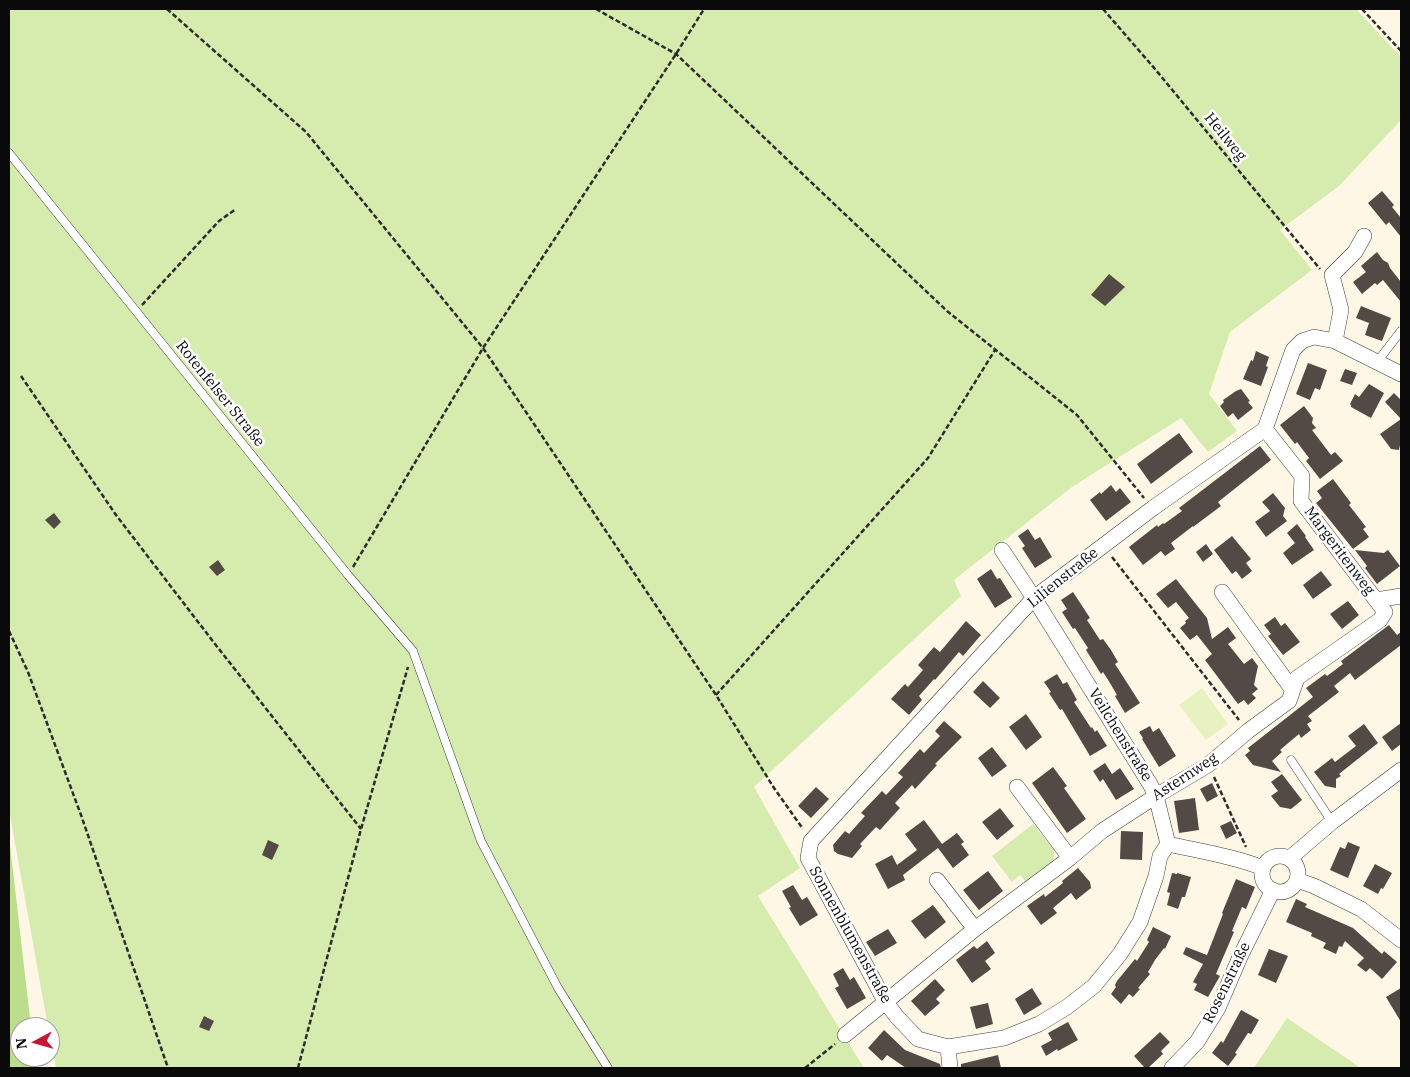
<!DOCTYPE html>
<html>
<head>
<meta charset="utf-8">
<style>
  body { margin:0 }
  #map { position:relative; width:1410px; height:1077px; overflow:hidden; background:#fff7e6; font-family:"IBM Plex Serif",serif }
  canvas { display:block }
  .frame { position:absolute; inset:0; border:10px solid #0a0a0a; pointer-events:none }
  .north { position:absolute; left:10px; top:1017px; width:50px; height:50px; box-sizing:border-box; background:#fff; border:1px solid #9d9d9d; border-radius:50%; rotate:264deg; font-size:14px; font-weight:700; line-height:20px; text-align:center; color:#0a0a0a }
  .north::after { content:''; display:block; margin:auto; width:18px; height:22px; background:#c31937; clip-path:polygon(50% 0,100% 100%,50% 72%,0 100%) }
</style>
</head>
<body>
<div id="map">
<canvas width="1410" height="1077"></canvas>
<div class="frame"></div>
<div class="north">N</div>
</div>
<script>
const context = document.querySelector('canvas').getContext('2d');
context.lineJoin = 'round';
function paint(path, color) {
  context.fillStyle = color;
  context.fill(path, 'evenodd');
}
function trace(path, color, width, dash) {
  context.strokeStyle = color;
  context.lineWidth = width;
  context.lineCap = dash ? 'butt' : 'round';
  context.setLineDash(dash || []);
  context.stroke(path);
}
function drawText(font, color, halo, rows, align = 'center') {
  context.font = font + ' "IBM Plex Serif",serif';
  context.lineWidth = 5;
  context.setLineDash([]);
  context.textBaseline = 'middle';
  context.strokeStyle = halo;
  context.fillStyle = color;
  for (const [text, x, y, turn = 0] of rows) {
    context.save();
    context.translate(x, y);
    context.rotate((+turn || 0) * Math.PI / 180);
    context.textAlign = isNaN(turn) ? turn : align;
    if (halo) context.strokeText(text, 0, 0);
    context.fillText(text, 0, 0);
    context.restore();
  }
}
paint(new Path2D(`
  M9 9H1356L1401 57V120L1339 186 1280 230 1312 270 1230 332 1209 394 1237 431 1208 452 1181 418 1072 487 954 580 961 596 754 787 800 868 758 896 864 1068H56L50 1036V1027H48L9 810Z
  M1033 824 1054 850V861L1026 882 1020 875 1012 882 992 856Z
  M1287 1018 1358 1066 1357 1068H1254Z`), '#d6ecae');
paint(new Path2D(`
  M9 836 31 1027H20V1057H34L36 1068H9Z`), '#bbdd8c');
paint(new Path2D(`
  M1202 688 1228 724 1206 740 1179 705Z`), '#e7f2c0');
paint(new Path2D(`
  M1382 191 1394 205 1392 207 1401 218V237L1389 222 1386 225 1368 203Z
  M1377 252 1383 260 1388 263 1390 268 1401 282V302L1383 280 1377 285 1375 283 1362 294 1353 282 1366 272 1361 266Z
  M1109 274 1125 287 1105 306 1091 295Z
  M1361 306 1391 318 1382 341 1365 335 1369 323 1356 318Z
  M1256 351 1269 357 1266 366 1268 367 1261 386 1243 379 1251 360 1253 361Z
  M1308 363 1327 370 1320 390 1315 388 1310 400 1296 394Z
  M1345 369 1357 373 1352 385 1340 381Z
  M1369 384 1384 393 1371 418 1351 407V405L1350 404 1355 394 1359 397Z
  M1241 389 1250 401 1248 402 1253 408 1238 420 1233 413 1228 417 1220 406 1224 402 1223 400 1236 391Z
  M1394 393 1401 400V419L1385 402Z
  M1304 406 1313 418 1312 423 1316 428 1312 430 1331 455 1335 452 1343 461 1320 479 1306 461 1309 458 1297 442 1295 444 1280 425Z
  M1401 419V444L1400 445 1399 450 1391 449 1380 434Z
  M1179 433 1193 452 1151 484 1137 464Z
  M1260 446 1271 460 1218 502 1221 506 1193 527V526L1171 543 1175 549 1165 556 1161 551 1143 565 1129 547 1157 525 1158 527 1163 523 1164 524 1182 511 1179 508Z
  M1333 479 1351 503 1349 505 1366 527 1363 529 1369 537 1353 549 1316 503 1322 498 1317 491Z
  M1111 485 1116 492 1120 488 1131 502 1106 521 1090 500 1100 492 1101 494Z
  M1273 493 1285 508 1283 516 1287 521 1266 537 1255 522 1270 511 1262 502Z
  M54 513 61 522 54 529 45 520Z
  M1297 524 1306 536 1305 537 1314 550 1292 565 1283 553 1295 543 1287 533Z
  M1028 529 1035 540 1040 537 1052 557 1035 568 1022 548 1025 546 1018 536Z
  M1232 536 1251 559 1246 563 1252 571 1242 579 1236 571 1232 574 1214 550Z
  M1206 544 1213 554 1203 562 1196 552Z
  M1355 550 1384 553 1388 550 1400 566 1377 584 1365 568 1367 566Z
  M218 560 225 570 217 576 209 567Z
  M991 569 997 579 1000 578 1012 597 995 608 977 579Z
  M1321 571 1332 585 1313 599 1303 585Z
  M1176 579 1207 618 1212 639 1228 627 1236 638 1228 644 1244 664 1252 658 1258 666 1254 685 1258 689 1252 694 1256 698 1248 705 1244 700 1238 704 1205 660 1212 654 1197 635 1190 640 1180 628 1186 623 1185 621 1189 618 1176 602 1168 608 1156 594Z
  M1073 592 1090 618 1087 620 1100 640 1103 639 1111 650 1118 662 1115 664 1140 703 1125 713 1115 696 1117 695 1110 683 1103 672 1101 674 1086 650 1088 648 1075 628 1073 629 1062 612 1067 609 1061 600Z
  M1348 601 1359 615 1342 629 1330 614Z
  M1275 617 1281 626 1285 623 1300 642 1283 655 1268 636 1271 634 1264 625Z
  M966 621 981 635 963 656 959 652 935 680 934 679 919 696 922 700 909 715 891 699 905 684 908 687 923 670 918 665 934 647 940 652Z
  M1389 625 1397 635 1401 632V645L1355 680 1350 673 1334 686 1339 692 1308 716 1312 721 1307 724 1311 730 1301 738 1299 734 1280 750 1282 752 1272 761 1281 772 1253 765 1245 755 1250 751 1248 748 1313 697 1306 688 1325 674 1327 676 1343 664 1341 661Z
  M1057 674 1063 684 1067 682 1077 700 1074 702 1091 728 1092 727 1095 732 1097 730 1107 746 1090 756 1062 709 1060 710 1049 693 1051 692 1044 682Z
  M983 681 1000 698 990 708 973 692Z
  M1026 714 1042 737 1026 750 1009 727Z
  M944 721 962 737 935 764 937 765 915 789 912 785 895 803 900 808 880 830 876 827 860 844 862 846 852 858 838 854 834 851 833 845 845 831 849 834 865 816 861 813 882 791 886 795 903 777 898 773 920 749 924 753 940 736 935 731Z
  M1401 723V744L1392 751 1382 737Z
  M1364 724 1378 743 1339 774 1341 776 1336 779V788L1325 786 1314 772 1332 758 1335 762 1356 746 1348 736Z
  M1150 726 1153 732 1159 728 1176 756 1159 767 1142 739 1143 738 1139 732Z
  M992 747 1007 766 992 777 978 758Z
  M1105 763 1112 774 1120 768 1134 789 1116 800 1103 779 1100 782 1093 771Z
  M1053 767 1067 786 1064 788 1086 819 1067 833 1032 783Z
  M1282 774 1302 800 1291 809 1280 807 1271 796 1278 791 1271 782Z
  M1212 783 1218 796 1207 802 1200 789Z
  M816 787 829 799 811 818 798 806Z
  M1195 798 1199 830 1179 833 1174 801Z
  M1000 808 1014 826 997 840 982 822Z
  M924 820 942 844 957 833 964 842 961 844 969 855 953 868 938 848 903 875 905 880 888 889 875 864 892 855 897 865 917 850 905 834Z
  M1231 821 1237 833 1226 839 1220 826Z
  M1121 831 1143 832 1142 860 1120 859Z
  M268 840 279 845 272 860 262 855Z
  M1348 842 1360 847 1348 878 1330 870 1340 847 1345 849Z
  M1375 864 1392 873 1383 889 1381 888 1378 894 1363 886Z
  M1078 868 1090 882 1091 888 1076 900 1071 893 1053 908 1057 913 1041 925 1027 906 1044 894 1045 897 1063 883 1062 881Z
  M988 871 1003 891 979 910 963 890Z
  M1172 873 1177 874V873L1191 877 1185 897H1182L1178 909 1167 905 1170 893 1167 892Z
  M1236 879 1255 887 1246 909 1242 907 1232 931 1234 932 1216 974 1220 976 1208 997 1194 990 1197 984 1193 982 1203 964 1183 954 1186 947 1207 955 1223 914 1222 913Z
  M793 885 802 900 807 897 818 915 800 926 789 908 791 907 782 891Z
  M1296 899 1307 904 1305 907 1353 928 1382 954 1384 951 1397 962 1382 979 1370 968 1366 972 1357 965 1364 958 1345 941 1342 947 1339 946 1336 954 1323 948 1326 943 1311 936 1312 933 1286 922Z
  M933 905 946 922 925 939 911 921Z
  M1153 927 1171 936 1165 949 1164 948 1155 960 1148 972 1150 974 1138 988 1140 989 1133 997 1129 994 1121 1004 1111 994 1116 987 1115 985 1117 981 1135 959 1137 961 1149 942 1147 940Z
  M888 929 897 943 875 956 866 942Z
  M987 941 995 953 985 961 991 969 972 983 956 960 974 946 977 949Z
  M1269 949 1288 956 1276 983 1258 975Z
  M843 968 850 980 854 977 866 998 847 1009 835 988 839 986 833 974Z
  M935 979 945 990 936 999 940 1003 925 1016 911 1001Z
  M1032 988 1042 1004 1024 1015 1015 999Z
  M1401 988V1022L1386 997Z
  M988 1003 993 1024 976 1029 970 1007Z
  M1241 1010 1259 1020 1251 1034 1248 1033 1235 1053 1237 1054 1228 1066 1212 1053 1221 1041 1223 1043Z
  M204 1016 214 1021 209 1031 199 1027Z
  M1068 1022 1078 1040 1058 1051 1057 1049 1046 1056 1041 1046 1052 1040 1048 1033Z
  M884 1030 905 1050 940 1064 941 1068H906L887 1055 882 1061 868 1048Z
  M1160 1032 1170 1042 1161 1051 1163 1054 1148 1068H1145L1134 1056Z
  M998 1055 1001 1068H961V1064Z`), '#534945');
const lane = new Path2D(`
  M9 153 348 575 413 651 481 841 558 988 608 1068
  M1377 362 1401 331
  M1291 760 1332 822`);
const street = new Path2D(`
  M1335 341 1341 310 1332 275 1355 252 1364 236
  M1002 550 1034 598 1150 784 1156 796 1168 844C1199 851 1233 856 1263 868
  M1222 592 1292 689
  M1376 600 1401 596
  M1017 787 1070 858
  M1262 874a18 18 0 1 1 36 0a18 18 0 1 1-36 0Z
  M1290 858 1332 822 1401 770
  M937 880 975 929
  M1297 880 1314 886 1361 909 1401 940
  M845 1035 975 929 1070 858 1102 831 1156 796 1208 765 1248 731 1289 701 1297 678 1380 620 1385 612 1301 501 1302 476 1265 429
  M948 1047 1004 1038 1039 1024 1067 1007 1094 986 1120 954 1140 922 1156 876 1160 856 1168 844
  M950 1068 948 1047 918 1039 897 1017 885 1001 808 858 811 841 1034 598 1153 508 1265 429 1293 350 1302 341 1314 337 1335 341 1401 374
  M1172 1068 1197 1042 1218 1008 1240 957 1273 890`);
trace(lane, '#3d3d3d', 9);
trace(street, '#3d3d3d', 16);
trace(new Path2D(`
  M167 9 306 132 483 348 716 695 774 788 803 829
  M596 9 676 54 947 311 1077 415 1144 498
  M1103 9 1155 69 1320 269
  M1362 9 1401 51
  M142 305 219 221 236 209
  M21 376 116 515 215 644 361 829
  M1112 557 1239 720
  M353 567 483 348 676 54 704 9
  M9 631 28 672 81 815 168 1068
  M716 695 928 458 995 350
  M1214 777 1246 847
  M298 1068 361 829 408 667
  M805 1068 835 1044`), '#2c2c2c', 2.5, [5, 2.5]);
trace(lane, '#fff', 8);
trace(street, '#fff', 15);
drawText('15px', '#0a0a0a', '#fff', [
  ["Heilweg",1225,137,51],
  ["Rotenfelser Straße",220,394,51],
  ["Margeritenweg",1339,551,53],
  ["Lilienstraße",1063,578,-39],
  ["Veilchenstraße",1120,735,58],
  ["Asternweg",1185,777,-33],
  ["Sonnenblumenstraße",850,935,61],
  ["Rosenstraße",1227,983,-64]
]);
</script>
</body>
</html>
